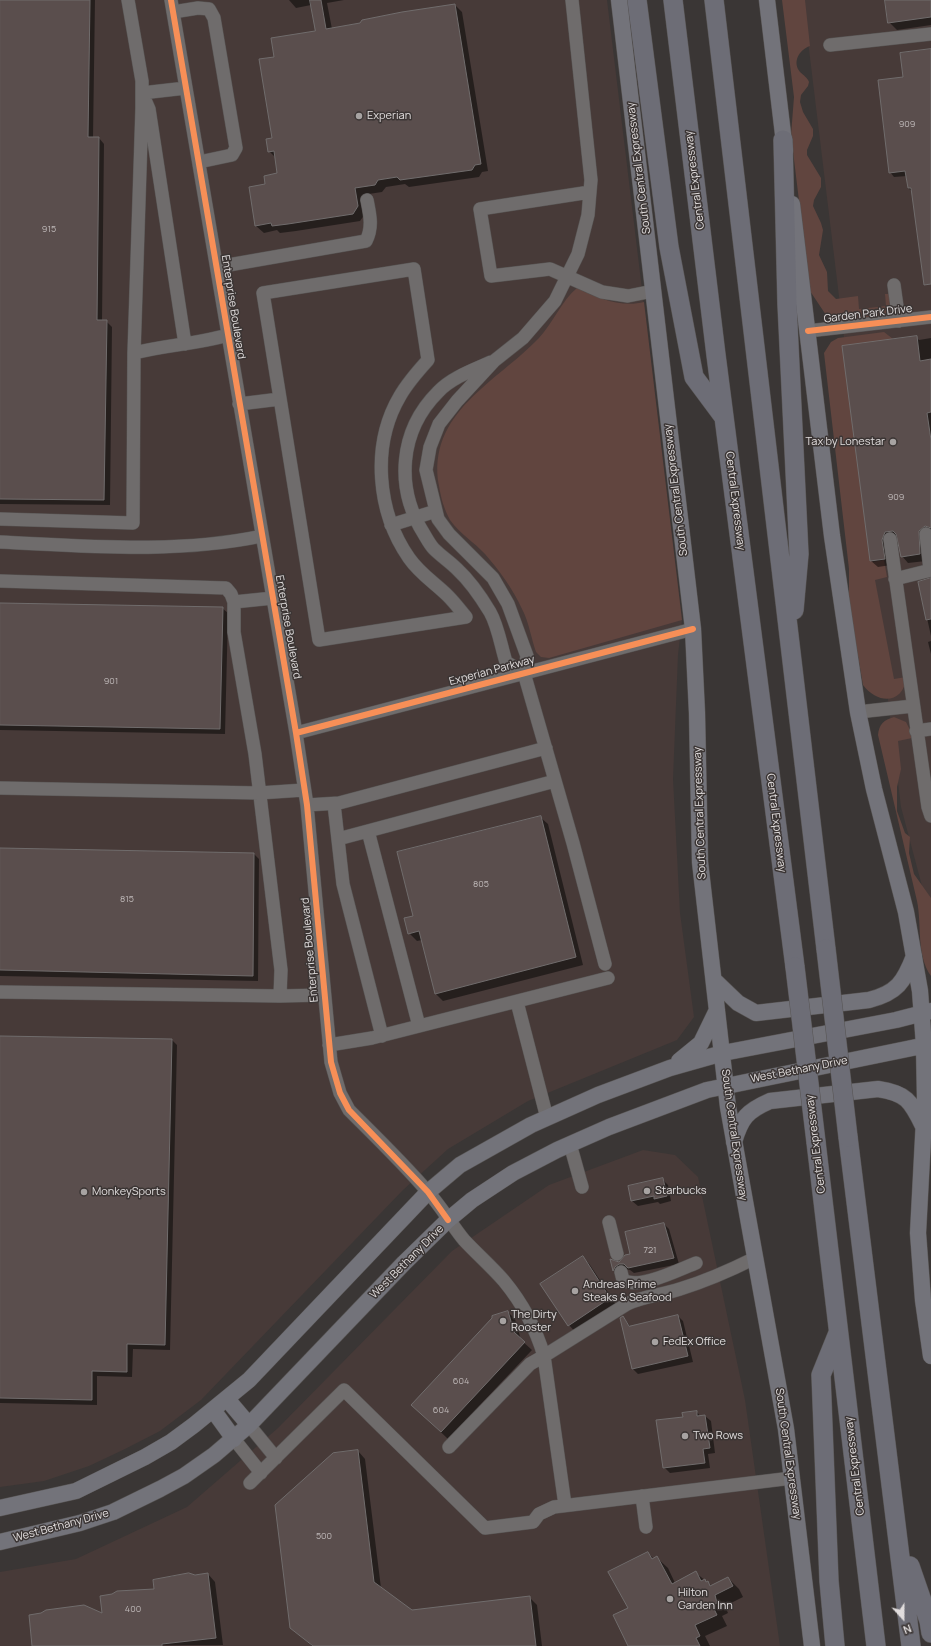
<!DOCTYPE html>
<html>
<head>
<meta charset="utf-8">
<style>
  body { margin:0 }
  #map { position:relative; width:931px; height:1646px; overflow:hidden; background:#3a3635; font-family:Manrope,sans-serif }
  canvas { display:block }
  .north { position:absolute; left:883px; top:1598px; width:40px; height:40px; -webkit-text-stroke:3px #3b3534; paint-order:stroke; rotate:159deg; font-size:11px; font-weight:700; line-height:16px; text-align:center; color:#e1dddd }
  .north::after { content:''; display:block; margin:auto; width:14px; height:18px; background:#e1dddd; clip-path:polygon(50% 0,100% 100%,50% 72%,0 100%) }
</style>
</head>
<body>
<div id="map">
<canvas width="931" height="1646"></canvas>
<div class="north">N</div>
</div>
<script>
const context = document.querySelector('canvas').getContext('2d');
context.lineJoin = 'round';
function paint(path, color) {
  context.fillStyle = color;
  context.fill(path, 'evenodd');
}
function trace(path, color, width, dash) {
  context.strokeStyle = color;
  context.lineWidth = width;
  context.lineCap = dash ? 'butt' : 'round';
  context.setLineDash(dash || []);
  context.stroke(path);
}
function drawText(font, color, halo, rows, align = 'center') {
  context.font = font + ' Manrope,sans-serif';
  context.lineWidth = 3;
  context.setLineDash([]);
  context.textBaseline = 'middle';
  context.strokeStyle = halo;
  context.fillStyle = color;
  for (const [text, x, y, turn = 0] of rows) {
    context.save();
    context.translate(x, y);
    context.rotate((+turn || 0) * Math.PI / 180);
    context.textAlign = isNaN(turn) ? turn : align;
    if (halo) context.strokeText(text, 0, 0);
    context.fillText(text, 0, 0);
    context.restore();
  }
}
paint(new Path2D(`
  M0 0H607L682 620 678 655 673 779 680 913 694 1017 677 1040 528 1101 448 1149 403 1190 201 1400 160 1431 125 1449 89 1466 44 1481 0 1487Z
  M803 0H931V920L901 807Z
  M643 1150 675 1155 698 1177 745 1400 780 1646H0V1572L76 1559 187 1507 278 1428 452 1251 549 1185Z`), '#473a38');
paint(new Path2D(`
  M782 0H805L810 46C799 50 792 62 800 72 804 76 807 77 809 82L808 86 801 95 800 102 803 112 813 129V136L807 150V155L821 178V187L814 200 813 206 821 223 823 230 819 255 827 272 828 291 836 299 858 296 859 309 886 306 885 294H889C890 304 892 310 883 316L842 321 833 319 826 315 810 291 791 135 794 97Z
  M577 288C597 298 622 308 644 302L682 620 549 658 541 657 536 652C531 638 529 622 522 609 513 589 499 570 485 554 474 542 460 534 450 520 444 509 441 498 439 486 426 413 497 382 539 338 553 323 562 300 577 288Z
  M884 332 893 339 846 346 873 562 884 560 887 577 875 580 894 679 906 677C904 704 878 705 863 685L849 604V569L824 353 831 342 838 338Z
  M894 717 906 722 913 736 912 738 898 741 901 769 897 787V811L905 833 910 837 909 853 914 874 931 898V976C916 955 922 925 917 901L878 735C879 724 884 720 894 717Z`), '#61453f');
paint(new Path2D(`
  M0 0H95L93 138H99L104 144 102 321H106L112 327 110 505 0 504Z
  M289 0H344L327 3 332 29 455 5 462 12 488 171 482 172 479 177 409 187 405 184 386 187 382 192 362 195 365 214 360 221 296 231 280 233 277 230 264 233 256 226 266 185 279 174 276 158 269 151 273 139 275 57 316 32 311 5 296 8Z
  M886 0H931V25L897 30 889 22Z
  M931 50V282L913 192 908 188 907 176 894 177 890 172 904 78Z
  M916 337 919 340 931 338V533L926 561 908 563 902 556 898 538 895 537 891 565 878 567 871 561Z
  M931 580V636L919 582Z
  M0 604 222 608 228 613 225 734 0 730Z
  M931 641V654L928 642Z
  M540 817 548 824 583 965 443 1001 436 994 422 940 417 941 409 933 414 916Z
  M0 849 254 854 259 859 258 981 0 976Z
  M0 1037 172 1040 177 1045 170 1350 133 1349 132 1377 97 1376V1405L0 1403Z
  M662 1179 668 1185 671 1201 660 1204 658 1202 638 1206 632 1201 629 1187Z
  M664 1224 669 1229 679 1264 634 1273 630 1270 625 1269 619 1276 614 1271 611 1260 619 1263 631 1255Z
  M583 1257 590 1265 617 1306 576 1333 569 1325Z
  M508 1312 515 1319 521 1340 532 1350 448 1439 420 1412 493 1318Z
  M678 1316 683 1321 693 1362 638 1374 633 1369 623 1317 630 1326Z
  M697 1412 700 1416H705L711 1421 715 1453 708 1454 710 1468 670 1473 664 1467 684 1418Z
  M358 1451 365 1459 381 1588 411 1612 529 1597 537 1605 542 1646H312L291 1628Z
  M648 1553 654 1559 657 1558 668 1568 675 1583 696 1573 712 1586 728 1578 739 1589 743 1597 725 1606 728 1613 722 1616 727 1626 705 1636 710 1646H630L629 1609Z
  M208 1574 215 1582 223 1645 33 1646 155 1590 171 1576Z`), '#0007');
const building = new Path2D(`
  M0 0H90L88 137H99L97 320H107L104 500 0 499Z
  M310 0H321L326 29 360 23 362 20 402 12 455 4 481 164 475 165 472 170 400 180 397 177 378 180 375 185 355 188 358 206 353 214 288 224 272 226 271 223 255 226 249 187 265 184 264 176 277 173 274 151 268 152 266 139 272 138 259 59 274 57 271 38 315 31Z
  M885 0H931V17L888 23Z
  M931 49V284L924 285 911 188H908L905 171 889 173 878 80 903 77 900 53Z
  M917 336 920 361 931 359V412L927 413 931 440V528L925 526 919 531 920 554 901 557 896 534 893 531 885 532 882 540 885 559 870 561 842 346Z
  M931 578V619L926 620 918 582Z
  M0 603 223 607 220 729 0 725Z
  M541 816 576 957 435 994 419 931 408 934 404 918 413 916 397 852Z
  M0 848 254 853 253 976 0 970Z
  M0 1036 172 1039 165 1345 127 1344V1372L92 1371V1400L0 1398Z
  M663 1178 667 1196 654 1199V1196L631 1201 628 1186Z
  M664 1223 674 1258 628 1268 624 1264H619L615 1267 613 1271 610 1259 619 1262 625 1255 630 1254 625 1232Z
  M583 1256 610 1298 568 1326 540 1284Z
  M508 1311 514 1332 525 1342 441 1432 411 1405 492 1318V1316Z
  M678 1315 688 1356 632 1369 620 1318 623 1316 629 1326Z
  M697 1411V1416L705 1415 710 1448 703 1449 705 1463 663 1468 656 1420 683 1417 682 1413Z
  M358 1450 374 1582 412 1610 530 1596 536 1646H313L290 1628 275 1505 333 1453Z
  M648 1552 652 1559 657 1556 672 1584 696 1571 701 1581 705 1579 706 1582 708 1581 710 1586 728 1577 733 1586 715 1595 717 1603 712 1605 717 1615 695 1625 700 1636 696 1638 700 1646H628L613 1615 628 1608 608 1572Z
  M189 1573 195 1575 208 1573 216 1638 162 1644V1646H32L29 1615 41 1613 46 1610 84 1605 102 1613 100 1596 112 1594 117 1591 154 1589 153 1580Z`);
paint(building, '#5a4e4d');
trace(building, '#706c6c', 1);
const minor = new Path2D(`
  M171 0 296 733 307 805 331 1062 340 1093 349 1110C375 1136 403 1163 427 1191 441 1206 451 1224 464 1240 477 1254 492 1267 504 1281 523 1304 536 1329 544 1356L565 1505
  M572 0 591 180 588 215 578 254 555 301 523 338 494 361 457 401 439 424 430 447 426 470 438 519 449 534 493 578 508 604 527 656 524 673 573 843 605 964
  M173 12 198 8 209 9 214 18 236 148 232 155 199 162
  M830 45 931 34
  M590 192 480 209 491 276 550 269 602 292 628 296 653 291
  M217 267 366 241C373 227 370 215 367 200
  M414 269 428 360C418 371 408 382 400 396 371 445 377 512 409 558 420 574 435 583 448 596 455 603 460 610 466 617L319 640 263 293Z
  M894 285 899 321
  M808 331 931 317
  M185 344 149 109 142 93 186 88
  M134 353C165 345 197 344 228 335
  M491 362C473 370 451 378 438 392 399 431 395 488 424 534 427 539 430 545 434 549 441 556 450 562 457 569 470 581 481 597 490 612 498 626 501 646 506 662L524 673
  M239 404 280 399
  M0 519 133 523 134 353 142 108V81L128 0
  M391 525 436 511
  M926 534 930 570
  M890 539 928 807 931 816
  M0 542C87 546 176 554 262 536
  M895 579 931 570
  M0 581 226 588 231 594 234 602
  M273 598 234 602V632L255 754 281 970 280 996
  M858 712 913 706
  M916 731 931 729
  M296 733 693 629
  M0 788 259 793 304 790
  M334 804 343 884 382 1036
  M307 805 339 803 546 748
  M368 831 419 1026
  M338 839 555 781
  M0 992 280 996 324 995
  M517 1002 547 1118
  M329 1045 372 1038 608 978
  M570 1144 582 1187
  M609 1222 617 1254
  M621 1272 623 1280C639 1290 678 1270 696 1263
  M249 1425 276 1458
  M234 1439 261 1473
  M449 1447 530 1364 544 1356 627 1304C644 1296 662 1295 680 1289 706 1281 731 1270 755 1258
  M250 1483 344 1390 485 1528 533 1522 539 1514 554 1507 792 1478
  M642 1496 646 1527`);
const major = new Path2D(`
  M619 0 693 629 697 713 700 862 728 1107 786 1429 812 1646
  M767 0 785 151
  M792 204 832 536 858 712 874 789 906 912 920 991 924 1046 925 1100 918 1233 923 1300 931 1356
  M715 981 738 1003 756 1013 869 1000C897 993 904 982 914 956
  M679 1061 701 1043 717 1010
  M734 1142C741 1118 747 1111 770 1101L878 1089C906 1093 911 1101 923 1126
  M227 1399 249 1425
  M213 1410 234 1439
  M0 1508 76 1491 145 1457 171 1442 194 1425 249 1380 428 1192 460 1165 531 1125 598 1095 670 1068 723 1053 896 1020 931 1011
  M0 1542 80 1523 113 1512 160 1489 184 1476 214 1455 249 1425 404 1263 448 1220 472 1200 513 1173 557 1150 609 1127 707 1090 931 1044`);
const highway = new Path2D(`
  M637 0 669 247 694 377 723 416
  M673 0 716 355 795 967
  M714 0 826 949
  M783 140 787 304 799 554 794 610
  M848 1137 911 1646
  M816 1142 876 1646
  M910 1566 929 1621 931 1633
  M835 1646 829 1581 821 1375 838 1333`);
trace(minor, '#575453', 14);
trace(major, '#575453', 17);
trace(highway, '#575453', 20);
trace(minor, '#6f6c6c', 13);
trace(major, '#73737a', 16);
trace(highway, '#6d6d76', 19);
const highwayBridge = new Path2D(`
  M826 949 848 1137
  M795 967 816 1142`);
trace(highwayBridge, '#575453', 20, []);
trace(highwayBridge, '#6d6d76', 19);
trace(new Path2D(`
  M171 0 296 733 307 805 331 1062 340 1093 349 1110 428 1192 448 1220
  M808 331 931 317
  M296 733 693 629`), '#f78f57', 6);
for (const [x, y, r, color] of [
  [359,116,4,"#a7a3a2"],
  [893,442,4,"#a7a3a2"],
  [647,1191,4,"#a7a3a2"],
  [84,1192,4,"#a7a3a2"],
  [575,1291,4,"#a7a3a2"],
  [503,1321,4,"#a7a3a2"],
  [655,1342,4,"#a7a3a2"],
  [685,1436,4,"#a7a3a2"],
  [670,1599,4,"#a7a3a2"]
]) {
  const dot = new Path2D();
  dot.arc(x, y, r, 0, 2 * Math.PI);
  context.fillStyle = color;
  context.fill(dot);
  trace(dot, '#3b3534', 1.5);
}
drawText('9px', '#bfb9b9', null, [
  ["909",907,124],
  ["915",49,229],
  ["909",896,497],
  ["901",111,681],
  ["805",481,884],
  ["815",127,899],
  ["721",650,1250],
  ["604",461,1381],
  ["604",441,1410],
  ["500",324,1536],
  ["400",133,1609]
]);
drawText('11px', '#e1dddd', '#3b3534', [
  ["Experian",367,116],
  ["Tax by Lonestar",885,442,"right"],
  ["Starbucks",655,1191],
  ["MonkeySports",92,1192],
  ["Andreas Prime",583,1285],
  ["Steaks & Seafood",583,1298],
  ["The Dirty",511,1315],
  ["Rooster",511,1328],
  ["FedEx Office",663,1342],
  ["Two Rows",693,1436],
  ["Hilton",678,1593],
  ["Garden Inn",678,1606]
], 'left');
drawText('11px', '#e1dddd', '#3b3534', [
  ["South Central Expressway",639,168,-97],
  ["Central Expressway",695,180,-97],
  ["Enterprise Boulevard",233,307,81],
  ["Garden Park Drive",868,314,-7],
  ["South Central Expressway",676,490,-97],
  ["Central Expressway",735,501,83],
  ["Enterprise Boulevard",288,627,80],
  ["Experian Parkway",492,671,-15],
  ["South Central Expressway",700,813,-92],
  ["Central Expressway",776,823,83],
  ["Enterprise Boulevard",310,950,-95],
  ["West Bethany Drive",799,1070,-11],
  ["South Central Expressway",734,1135,82],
  ["Central Expressway",816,1144,-97],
  ["West Bethany Drive",407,1262,-45],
  ["South Central Expressway",788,1454,82],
  ["Central Expressway",855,1466,-97],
  ["West Bethany Drive",61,1526,-15]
]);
</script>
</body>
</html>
